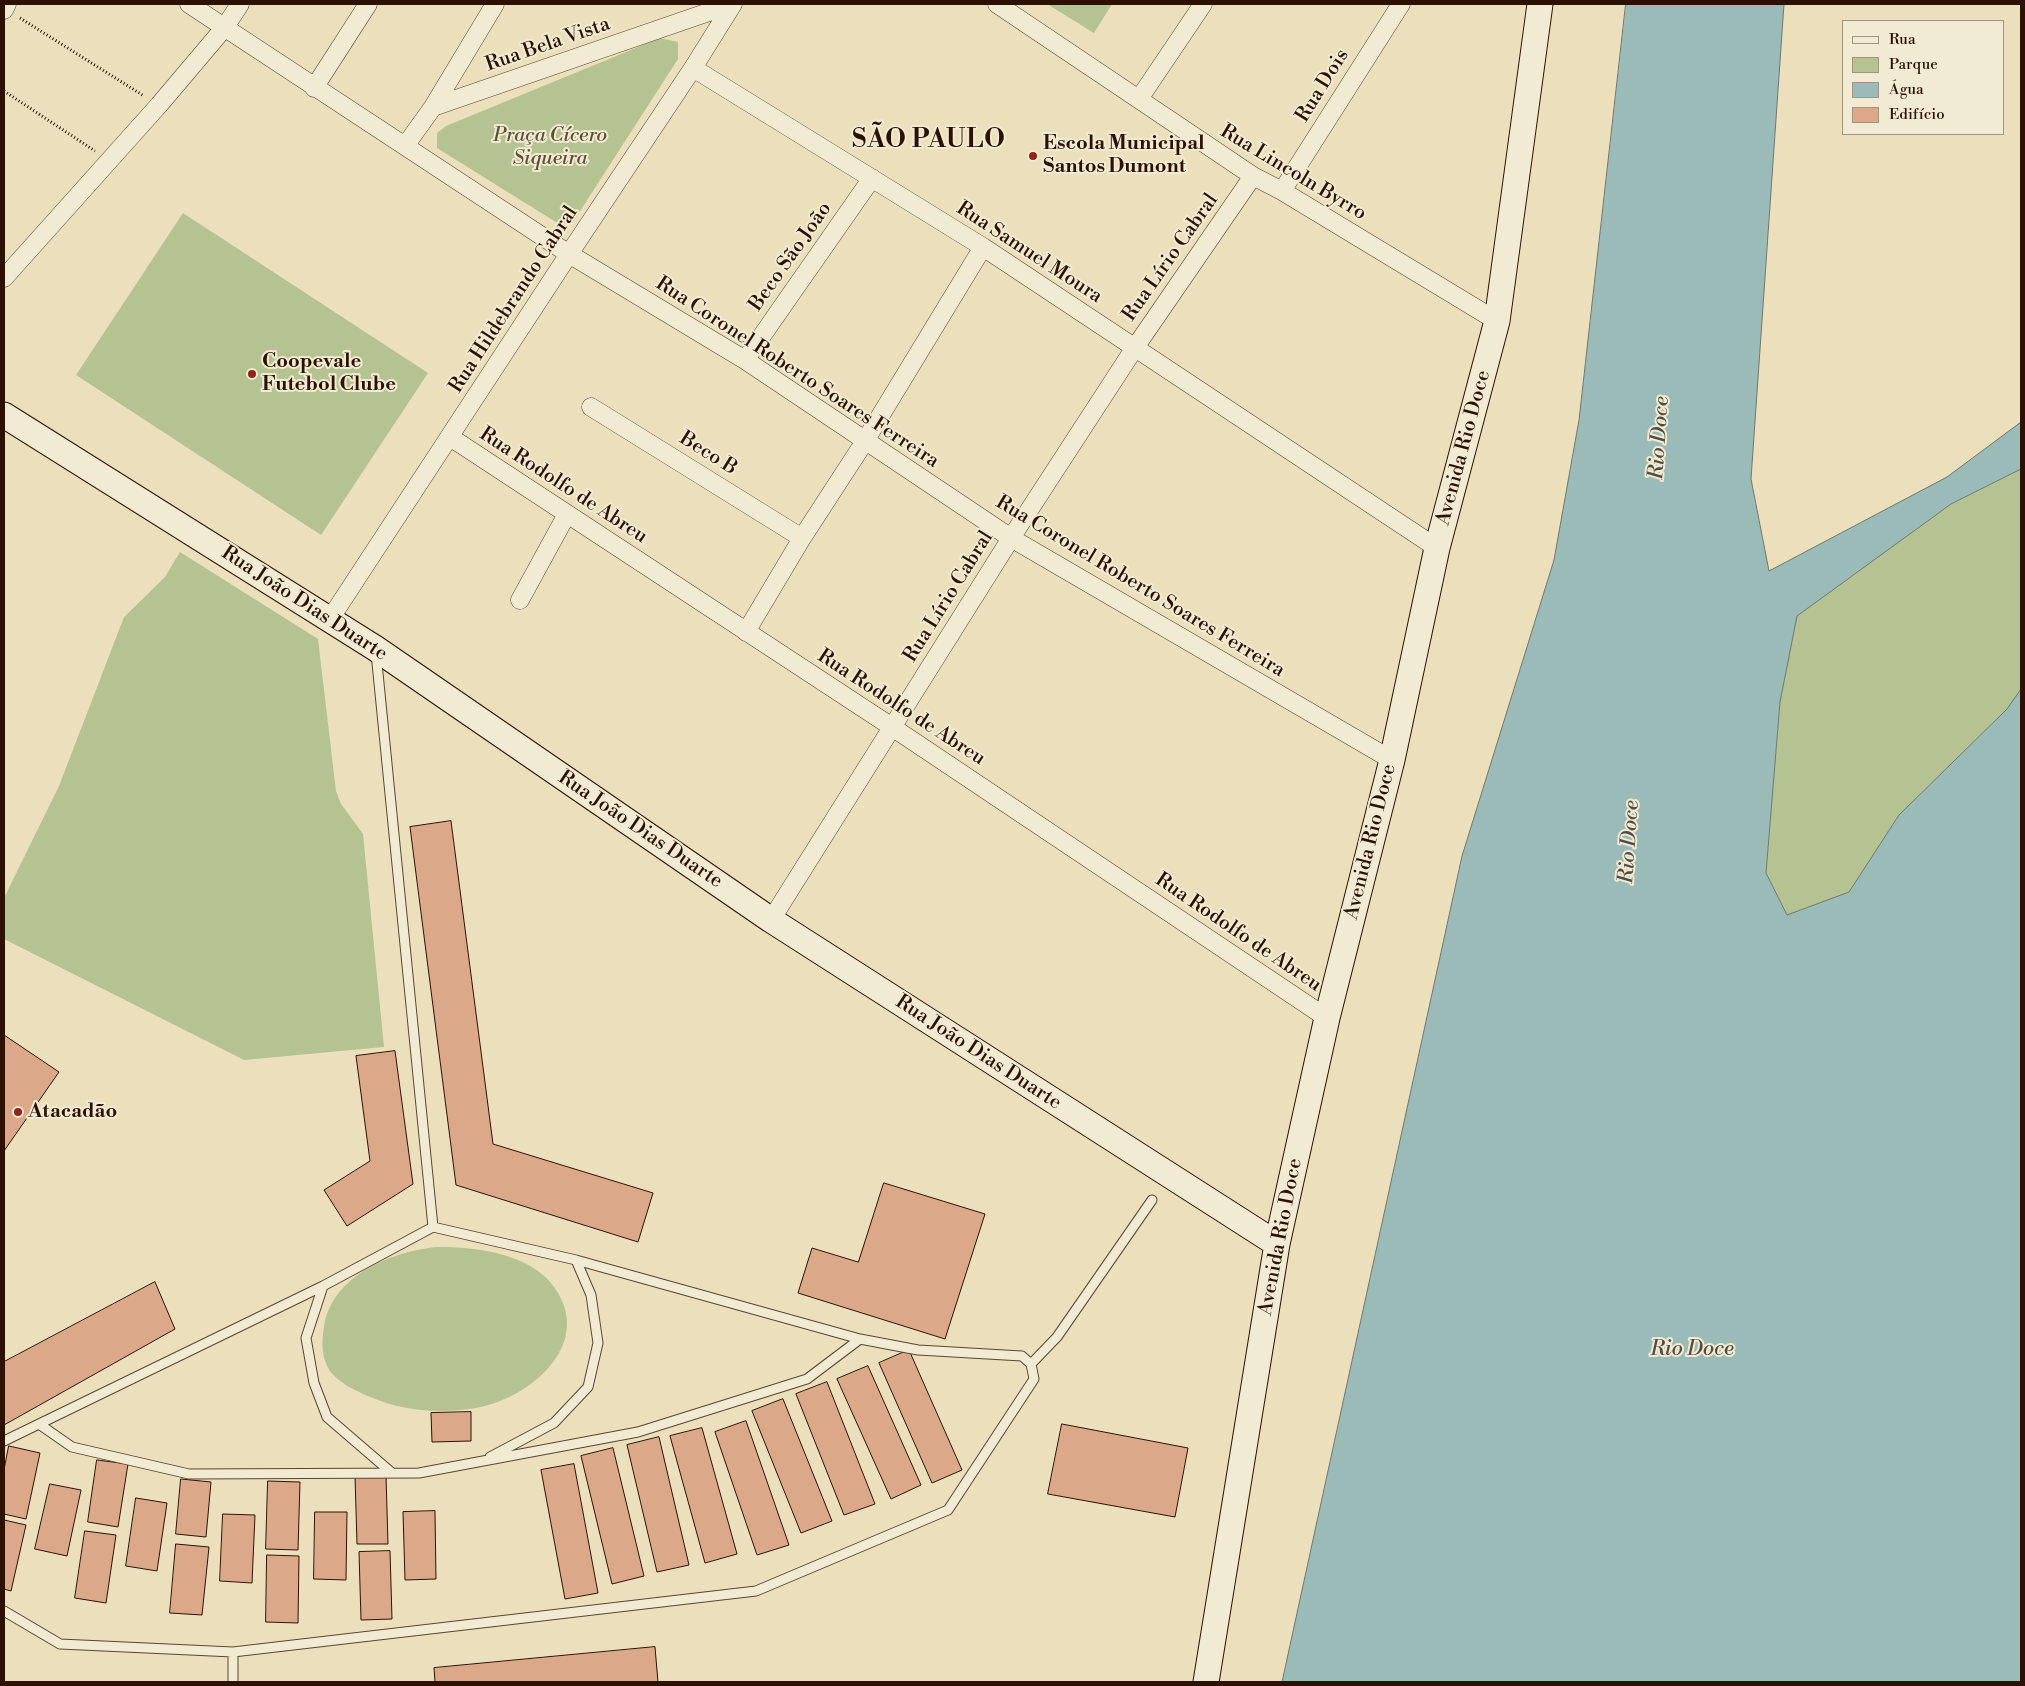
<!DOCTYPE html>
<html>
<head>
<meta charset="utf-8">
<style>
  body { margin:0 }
  #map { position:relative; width:2025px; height:1686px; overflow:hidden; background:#ebe0bb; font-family:"Libre Bodoni",serif }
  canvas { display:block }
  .frame { position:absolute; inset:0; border:5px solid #2d1100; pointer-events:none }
  .legend { position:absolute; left:1842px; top:20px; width:162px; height:115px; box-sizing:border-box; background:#f2ebd3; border:1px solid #a3947f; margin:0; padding:6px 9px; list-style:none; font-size:15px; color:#2d1100 }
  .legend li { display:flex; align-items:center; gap:10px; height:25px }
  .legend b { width:25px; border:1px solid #a3947f }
</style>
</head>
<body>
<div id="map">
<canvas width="2025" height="1686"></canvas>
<div class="frame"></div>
<ul class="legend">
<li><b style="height:6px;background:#f2ebd3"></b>Rua</li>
<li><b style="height:14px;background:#b5c392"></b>Parque</li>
<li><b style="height:14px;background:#9bbbb8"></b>Água</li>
<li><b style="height:14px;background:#dba98a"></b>Edifício</li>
</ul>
</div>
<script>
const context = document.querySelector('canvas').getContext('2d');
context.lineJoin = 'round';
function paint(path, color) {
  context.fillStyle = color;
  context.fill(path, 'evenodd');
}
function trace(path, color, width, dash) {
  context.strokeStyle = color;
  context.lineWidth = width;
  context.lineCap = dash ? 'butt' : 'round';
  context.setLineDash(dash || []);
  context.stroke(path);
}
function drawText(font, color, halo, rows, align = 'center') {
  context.font = font + ' "Libre Bodoni",serif';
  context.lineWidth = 4;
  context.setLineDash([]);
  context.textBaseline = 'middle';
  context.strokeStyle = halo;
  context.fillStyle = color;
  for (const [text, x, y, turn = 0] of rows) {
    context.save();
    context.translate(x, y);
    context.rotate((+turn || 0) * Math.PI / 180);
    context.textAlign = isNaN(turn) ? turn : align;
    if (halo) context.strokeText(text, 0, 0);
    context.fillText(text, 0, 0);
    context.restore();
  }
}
paint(new Path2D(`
  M1047 4H1112L1094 33Z
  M660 38 678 42V59L573 222 559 224 437 148V133L446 126Z
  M183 213 428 373 321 535 76 375Z
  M2021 469V689L2007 709 1899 815 1849 892 1787 915 1766 873 1780 702 1797 615 1951 504Z
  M180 552 318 639 336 791 341 804 363 834 384 1047 244 1060 4 939V898L59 786 124 617 165 577Z
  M436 1247C472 1246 527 1253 551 1283 598 1341 532 1398 476 1408 435 1415 393 1410 355 1390 345 1385 332 1377 327 1366 321 1353 322 1340 324 1326 333 1275 391 1252 436 1247Z`), '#b5c392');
const water = new Path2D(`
  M1626 4H1784L1751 479 1769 571 1947 477 2021 422V469L1951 504 1797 616 1780 702 1766 873 1787 915 1849 892 1899 815 2007 709 2021 689V1682H1282L1462 856 1554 560 1579 420Z`);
paint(water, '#9bbbb8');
trace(water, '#6f776e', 1);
const building = new Path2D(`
  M451 821 493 1144 653 1193 638 1242 456 1185 410 827Z
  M4 1035 59 1072 4 1151Z
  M395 1051 413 1184 347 1226 324 1190 370 1161 356 1056Z
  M884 1183 985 1214 945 1339 798 1293 812 1248 858 1262Z
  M155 1282 175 1329 4 1425V1362Z
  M909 1350 962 1470 932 1483 879 1363Z
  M868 1366 921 1485 891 1499 837 1379Z
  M827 1382 875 1504 844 1515 796 1394Z
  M783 1399 832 1521 801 1533 752 1411Z
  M471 1412V1441L432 1442 431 1413Z
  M746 1421 789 1545 757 1555 715 1432Z
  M1062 1424 1188 1448 1175 1517 1048 1494Z
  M702 1428 737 1554 705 1563 670 1436Z
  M659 1437 689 1565 657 1572 627 1445Z
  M9 1446 40 1453 26 1519 4 1514V1470Z
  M613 1448 644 1576 612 1584 581 1456Z
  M97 1460 128 1464 118 1527 88 1522Z
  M574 1464 598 1593 565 1599 541 1470Z
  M386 1475 388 1544H357L355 1476Z
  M181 1479 211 1482 206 1537 176 1534Z
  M268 1481 300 1482 298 1550 266 1549Z
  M50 1484 81 1490 67 1556 35 1549Z
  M136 1498 167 1503 157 1571 126 1566Z
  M435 1511 436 1579 405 1580 403 1512Z
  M315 1512H347L346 1580 314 1579Z
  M223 1514 255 1515 252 1583 220 1581Z
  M4 1520 26 1525 11 1591 4 1589Z
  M85 1531 116 1535 106 1603 75 1598Z
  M176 1544 209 1547 202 1615 170 1613Z
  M390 1551 392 1619 361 1620 359 1552Z
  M267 1555 299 1556 298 1623 266 1622Z
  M655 1647 658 1682H435L434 1668Z`);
paint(building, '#dba98a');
trace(building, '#2d1100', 1);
const lane = new Path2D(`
  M376 653 433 1227
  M433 1227 576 1260 860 1339 807 1379 638 1432 419 1473 189 1474 72 1447 39 1424 323 1286Z
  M323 1286 306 1338 314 1383 327 1417 392 1473
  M1031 1364 1057 1337 1152 1200
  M4 1441 39 1424
  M490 1457 554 1423 588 1387 598 1343 591 1295 576 1260
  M4 1611 60 1644 233 1652 756 1591 948 1510 1034 1379 1031 1364 1022 1356 918 1350 860 1339
  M233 1682V1652`);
const street = new Path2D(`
  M189 4 569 254 745 360 1011 538 1392 760
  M997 4 1253 176 1282 191 1497 321
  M4 10 7 4
  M693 68 983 247 1437 548
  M314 88 368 4
  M1139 99 1203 4
  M433 107 732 4
  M405 146 433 107 495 4
  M1282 191 1401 4
  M4 278 159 105 225 27 240 4
  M745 360 872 178
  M591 407 802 538
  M450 437 892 727 1327 1018
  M520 600 567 514
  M330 619 569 254 693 68 733 4
  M746 632 802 538 865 441 983 247
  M771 920 1011 538 1134 349 1253 176`);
const secondary = new Path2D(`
  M4 415 375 648 771 920 1277 1244
  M1206 1682 1277 1244 1327 1018 1392 760 1437 548 1497 321 1540 4`);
trace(lane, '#5c452f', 11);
trace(street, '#5c452f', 19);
trace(secondary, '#2d1100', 27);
trace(new Path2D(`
  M20 18 144 96
  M4 91 95 151`), '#2d1100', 3, [1, 2.5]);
trace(lane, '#f2ebd3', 9);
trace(street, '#f2ebd3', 18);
trace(secondary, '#f2ebd3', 25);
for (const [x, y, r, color] of [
  [1033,156,5,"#8f2418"],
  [252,374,5,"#8f2418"],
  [18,1112,5,"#8f2418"]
]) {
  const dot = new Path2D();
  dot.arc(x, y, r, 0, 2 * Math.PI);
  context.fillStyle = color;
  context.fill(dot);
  trace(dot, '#f2ebd3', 2);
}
drawText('20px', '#2d1100', '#f2ebd3', [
  ["Rua Bela Vista",548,45,-19],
  ["Rua Dois",1323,86,-58],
  ["Rua Lincoln Byrro",1293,173,31],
  ["Rua Samuel Moura",1029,253,33],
  ["Beco São João",791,257,-55],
  ["Rua Lírio Cabral",1171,258,-55],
  ["Rua Hildebrando Cabral",514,300,-57],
  ["Rua Coronel Roberto Soares Ferreira",797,373,33],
  ["Avenida Rio Doce",1464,448,-75],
  ["Beco B",708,454,32],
  ["Rua Rodolfo de Abreu",563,486,33],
  ["Rua Coronel Roberto Soares Ferreira",1140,587,31],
  ["Rua Lírio Cabral",949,597,-58],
  ["Rua João Dias Duarte",304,604,33],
  ["Rua Rodolfo de Abreu",901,708,33],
  ["Rua João Dias Duarte",640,830,34],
  ["Avenida Rio Doce",1371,842,-76],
  ["Rua Rodolfo de Abreu",1238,933,34],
  ["Rua João Dias Duarte",978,1053,33],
  ["Avenida Rio Doce",1281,1237,-79]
]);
drawText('italic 20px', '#5d4f33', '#f2ebd3', [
  ["Praça Cícero",550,136],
  ["Siqueira",550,159]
]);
drawText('bold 20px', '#2d1100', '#f2ebd3', [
  ["Escola Municipal",1043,144],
  ["Santos Dumont",1043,167],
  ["Coopevale",262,362],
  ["Futebol Clube",262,385],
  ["Atacadão",28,1112]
], 'left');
drawText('italic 21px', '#544c40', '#f2ebd3', [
  ["Rio Doce",1660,438,-86],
  ["Rio Doce",1630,842,-86],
  ["Rio Doce",1692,1350]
]);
context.letterSpacing = '1px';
drawText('bold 25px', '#2d1100', '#f2ebd3', [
  ["SÃO PAULO",929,141]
]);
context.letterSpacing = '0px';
</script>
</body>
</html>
